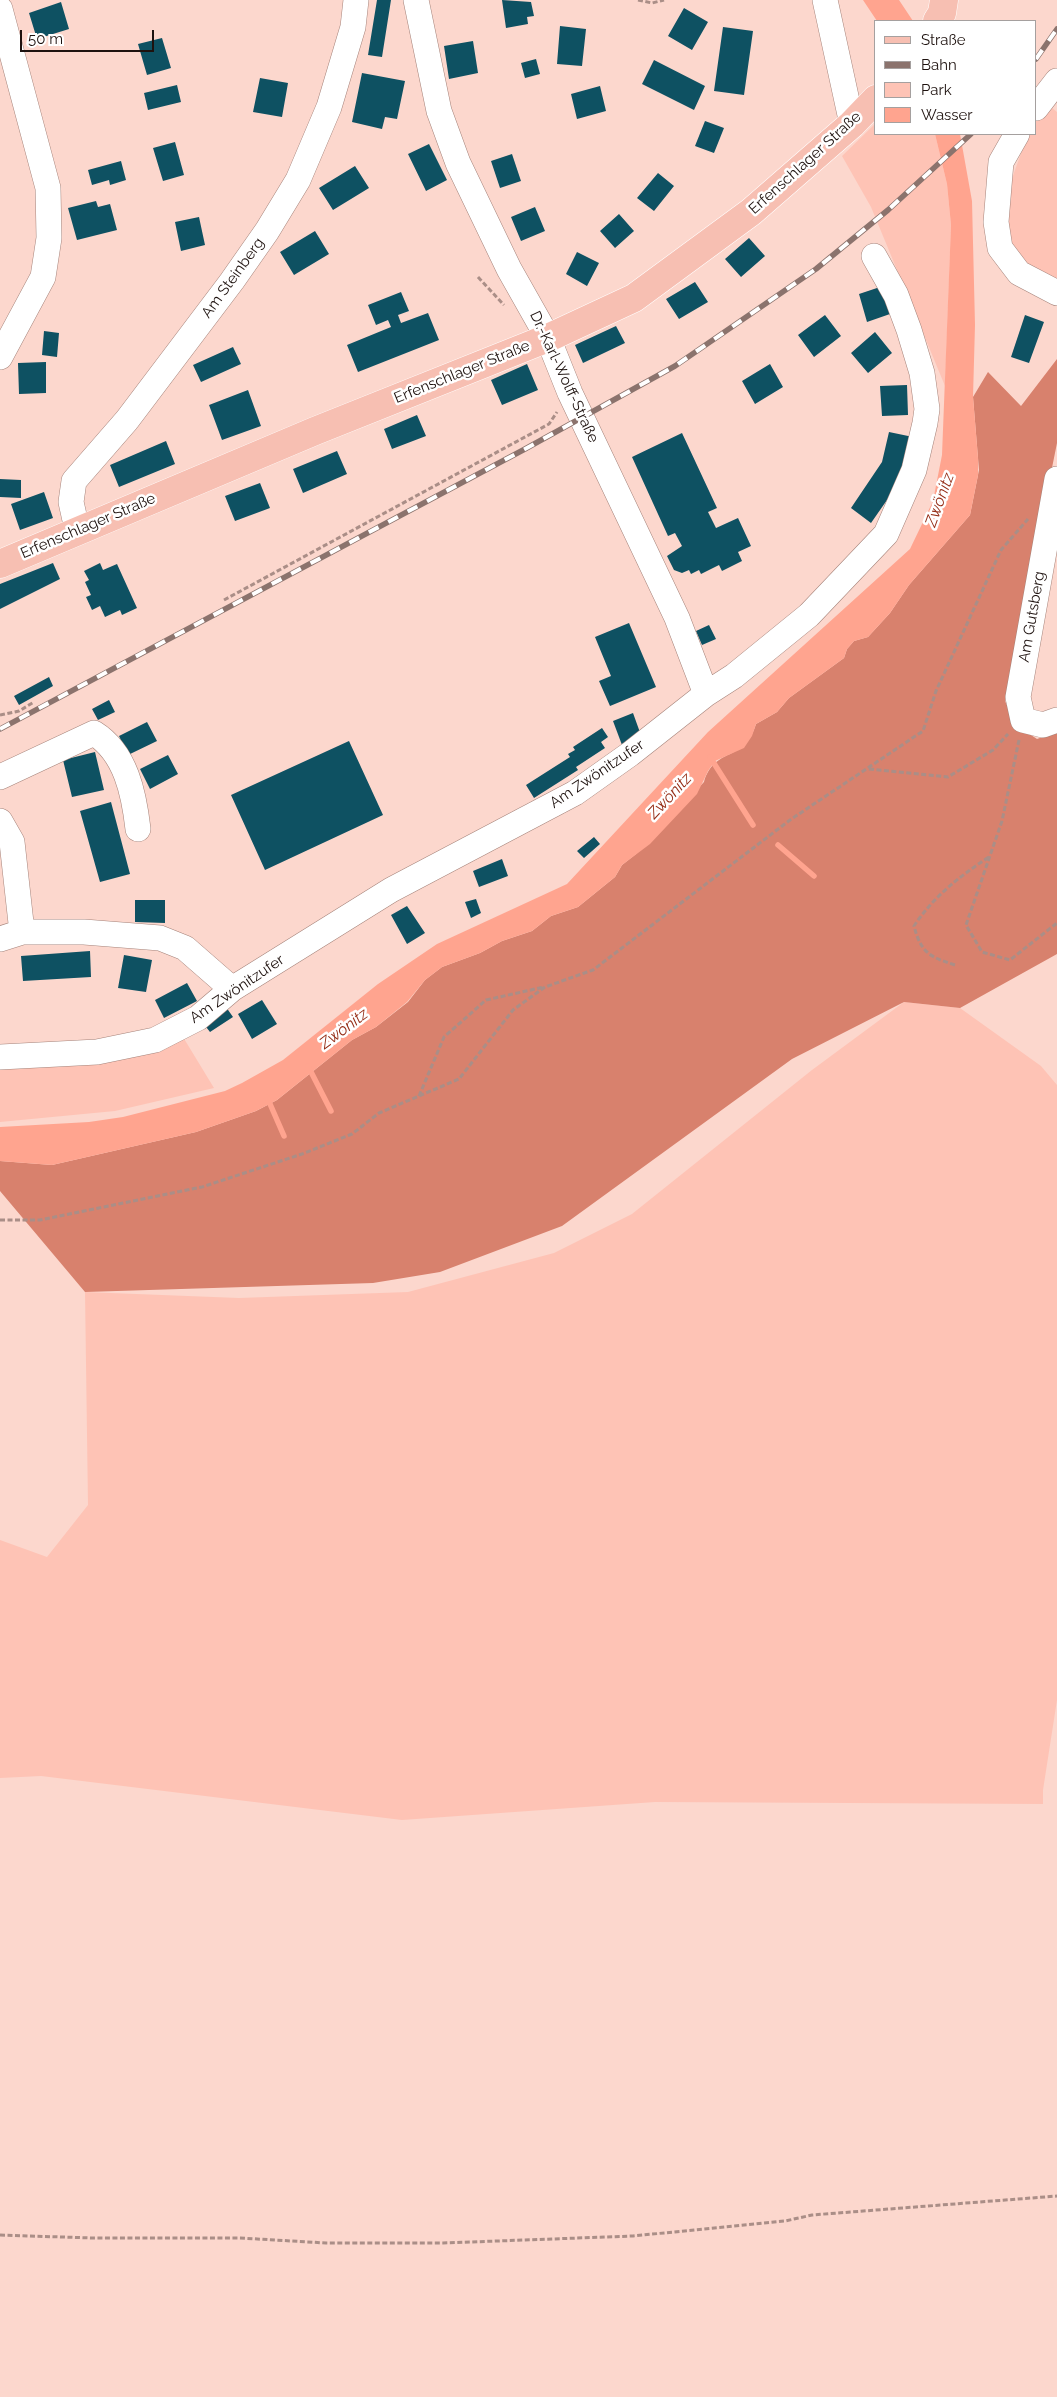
<!DOCTYPE html>
<html>
<head>
<meta charset="utf-8">
<style>
  body { margin:0 }
  #map { position:relative; width:1057px; height:2397px; overflow:hidden; background:#fcd7cd; font-family:Raleway,sans-serif }
  canvas { display:block }
  .legend { position:absolute; left:874px; top:20px; width:162px; height:115px; box-sizing:border-box; background:#fff; border:1px solid #a5a09f; margin:0; padding:6px 9px; list-style:none; font-size:15px; color:#1e120f }
  .legend li { display:flex; align-items:center; gap:10px; height:25px }
  .legend b { width:25px; border:1px solid #a5a09f }
  .scale { position:absolute; left:20px; top:30px; width:134px; height:22px; box-sizing:border-box; border:2px solid #1e120f; border-top:0; padding-left:6px; font-size:15px; line-height:18px; white-space:nowrap; color:#1e120f; -webkit-text-stroke:4px #fff; paint-order:stroke }
</style>
</head>
<body>
<div id="map">
<canvas width="1057" height="2397"></canvas>
<ul class="legend">
<li><b style="height:6px;background:#f7bfb2"></b>Straße</li>
<li><b style="height:6px;background:#8b736d"></b>Bahn</li>
<li><b style="height:14px;background:#fec3b5"></b>Park</li>
<li><b style="height:14px;background:#ffa48f"></b>Wasser</li>
</ul>
<div class="scale">50 m</div>
</div>
<script>
const context = document.querySelector('canvas').getContext('2d');
context.lineJoin = 'round';
function paint(path, color) {
  context.fillStyle = color;
  context.fill(path, 'evenodd');
}
function trace(path, color, width, dash) {
  context.strokeStyle = color;
  context.lineWidth = width;
  context.lineCap = dash ? 'butt' : 'round';
  context.setLineDash(dash || []);
  context.stroke(path);
}
function drawText(font, color, halo, rows, align = 'center') {
  context.font = font + ' Raleway,sans-serif';
  context.lineWidth = 5;
  context.setLineDash([]);
  context.textBaseline = 'middle';
  context.strokeStyle = halo;
  context.fillStyle = color;
  for (const [text, x, y, turn = 0] of rows) {
    context.save();
    context.translate(x, y);
    context.rotate((+turn || 0) * Math.PI / 180);
    context.textAlign = isNaN(turn) ? turn : align;
    if (halo) context.strokeText(text, 0, 0);
    context.fillText(text, 0, 0);
    context.restore();
  }
}
paint(new Path2D(`
  M1040 98 1057 112V281L988 245 1028 134H1036V111Z
  M876 123V134H935L947 184 951 225 945 386 871 207 842 156Z
  M904 1002 960 1008 1041 1066 1057 1085V1700L1043 1790V1804L655 1802 402 1820 41 1776 0 1778V1540L47 1557 88 1505 85 1292 239 1298 408 1292 554 1253 632 1214 812 1070Z
  M183 1037 214 1088 115 1111 0 1122V1069L114 1059 147 1054Z`), '#fec3b5');
paint(new Path2D(`
  M1057 359V443L1005 701 1016 725 1037 739 1057 732V954L960 1008 904 1002 792 1059 562 1226 440 1272 373 1283 85 1292 0 1191V1161L52 1165 196 1132 256 1111 277 1100 352 1040 376 1027 408 1002 425 980 442 967 480 953 502 941 532 931 551 916 578 907 615 877 622 865 636 854 704 782C715 746 744 763 756 724L777 712 789 698 844 658 847 649 854 641 868 637 890 613 909 585 970 515 979 470 973 397 988 372 1021 406Z`), '#d8816d');
paint(new Path2D(`
  M863 0H899L913 21H877Z
  M935 134H960L972 201 975 325 973 397 978 458V475L970 515 909 585 890 613 868 637 854 641 847 649 844 658 789 698 777 712 756 724 752 736 744 748 715 761 708 771 697 794 650 844 622 865 615 877 578 907 551 916 532 931 502 941 480 953 442 967 425 980 407 1002 376 1027 352 1040 277 1100 256 1111 196 1132 52 1165 0 1161V1127L89 1122 123 1117 225 1091 242 1083 283 1060 378 984 437 944 567 884 708 732 910 549 933 501 942 455 951 225 947 184Z`), '#ffa48f');
trace(new Path2D(`
  M710 757 753 825
  M778 845 814 876
  M308 1066 331 1111
  M267 1097 284 1136`), '#ffa48f', 5.5);
paint(new Path2D(`
  M377 0H391L382 57 368 55Z
  M502 0 531 2 534 16 527 17 528 24 506 28Z
  M61 2 69 29 37 39 29 13Z
  M684 8 708 22 692 50 668 36Z
  M560 26 586 29 582 66 557 64Z
  M723 27 753 31 744 95 714 91Z
  M162 38 171 68 147 75 138 44Z
  M473 41 478 73 449 79 444 46Z
  M536 59 540 74 525 78 521 63Z
  M654 60 705 86 694 110 642 84Z
  M362 73 405 81 397 119 385 117 382 129 352 122Z
  M260 78 288 83 282 117 253 112Z
  M177 85 181 102 148 110 144 93Z
  M600 86 606 111 577 119 571 94Z
  M705 121 724 128 714 153 695 146Z
  M175 142 184 175 163 181 153 148Z
  M429 144 447 180 426 191 408 154Z
  M512 154 521 181 500 188 491 161Z
  M121 161 126 180 110 185 109 180 92 185 88 170Z
  M355 166 369 188 333 210 319 188Z
  M658 173 674 186 654 211 637 198Z
  M96 201 98 207 110 204 117 230 77 240 68 208Z
  M535 207 545 231 521 241 511 217Z
  M619 214 634 231 615 248 600 231Z
  M199 217 205 245 181 251 175 222Z
  M315 231 329 254 294 275 280 252Z
  M749 238 765 256 741 277 725 259Z
  M577 252 599 263 587 286 566 274Z
  M695 282 708 302 679 319 666 299Z
  M880 287 890 314 867 322 859 294Z
  M401 292 409 311 398 315 401 323 428 313 439 340 358 372 347 345 391 327 388 320 376 325 368 305Z
  M825 315 841 336 814 357 798 335Z
  M1025 315 1044 322 1029 363 1011 357Z
  M616 326 625 343 583 363 575 345Z
  M44 331 59 333 57 357 42 355Z
  M875 332 892 353 868 373 851 353Z
  M233 347 241 364 201 382 193 365Z
  M46 362V393L19 394 18 363Z
  M527 364 538 390 502 405 491 380Z
  M770 364 783 387 755 404 742 381Z
  M907 385 908 415 882 416 880 386Z
  M248 390 261 426 222 440 209 405Z
  M417 415 426 436 392 449 384 429Z
  M889 432 913 437 903 477 871 523 851 508 882 462Z
  M682 433 717 508 708 512 716 528 738 518 751 546 738 552 742 561 722 571 719 565 701 574 699 570 691 574 689 570 682 573 674 570 667 556 682 546 675 533 668 536 632 457Z
  M166 441 175 464 119 487 110 465Z
  M337 451 347 474 303 493 293 469Z
  M0 479 21 480V498L0 497Z
  M260 483 270 508 235 521 225 496Z
  M44 492 53 518 20 530 11 504Z
  M53 563 60 579 0 609V584Z
  M100 563 103 570 117 564 137 608 122 615 120 610 105 617 100 606 92 610 86 597 91 595 85 582 89 580 84 571Z
  M629 623 656 687 610 706 599 681 611 676 595 637Z
  M709 625 716 639 702 645 696 631Z
  M49 677 53 686 19 705 14 696Z
  M109 700 115 712 98 720 92 709Z
  M633 713 642 738 622 745 613 721Z
  M147 722 157 741 128 755 119 736Z
  M602 728 608 737 601 742 605 748 576 767 578 770 534 798 526 785 570 757 568 754 575 750 573 747Z
  M349 741 383 815 265 870 231 795Z
  M95 752 104 790 72 797 63 760Z
  M168 755 178 774 150 789 140 769Z
  M111 802 130 874 100 882 80 811Z
  M594 837 600 844 584 858 577 851Z
  M502 859 508 876 479 887 473 871Z
  M476 899 481 913 471 918 465 902Z
  M135 900H165V923L135 922Z
  M407 906 425 933 407 944 391 915Z
  M90 951 91 977 23 981 21 956Z
  M124 955 152 960 146 992 118 988Z
  M187 983 197 1001 164 1018 155 1000Z
  M262 1000 277 1024 252 1039 238 1014Z
  M226 1007 233 1017 210 1032 203 1023Z`), '#0e5162');
const minor = new Path2D(`
  M416 0 439 111 458 163 509 269 548 338 570 393 677 618 706 694
  M825 0 852 124
  M0 9 48 188 49 238 43 277 0 357
  M1036 108 1057 81
  M1017 134 1001 162 996 222 1000 248 1019 273 1057 293
  M1057 479 1018 697 1023 720 1043 725 1057 720
  M77 529 71 502 74 481 127 420 232 281 267 231 298 180 329 107 353 27 356 0
  M0 777 94 733C126 753 134 794 138 829
  M0 821 12 842 22 932
  M0 939 22 932H84L160 938 185 948 232 989
  M0 1057 97 1052 155 1040 198 1018 232 989 391 890 575 793 630 754 706 694 734 676 809 615 886 534 914 470 925 423 927 409 922 373 909 330 896 295 874 256`);
const major = new Path2D(`
  M937 21 942 13 944 0
  M0 564 315 431 548 338 634 298 751 212 852 124 876 99`);
trace(minor, '#a5837a', 26);
trace(major, '#fff', 29);
trace(new Path2D(`
  M638 0 652 3 664 0
  M478 277 504 305
  M224 600 549 424 557 412
  M0 715 19 711 34 702
  M1019 740 1002 821 966 925 982 952 1010 960 1057 923
  M869 769 948 777 993 750 1008 734
  M955 965C930 957 921 953 914 926 933 897 960 876 989 857
  M419 1096 444 1037 486 1000 544 987
  M0 1220H40L202 1187 302 1154 352 1134 379 1113 459 1079 513 1010 545 987 593 970 790 820 923 731 936 691 1001 550 1028 519
  M0 2235 92 2238H240L326 2243H443L633 2236 785 2221 812 2215 1057 2196`), '#aa8e87', 3, [5, 2.5]);
trace(minor, '#fff', 25);
trace(major, '#f7bfb2', 28);
const rail = new Path2D(`
  M1036 59 1057 29
  M0 729 525 449 675 366 816 269 888 210 971 134`);
trace(rail, '#8b736d', 5.5);
trace(rail, '#fff', 4, [11]);
drawText('15px', '#1e120f', '#fff', [
  ["Erfenschlager Straße",805,163,-42],
  ["Am Steinberg",233,278,-54],
  ["Erfenschlager Straße",462,372,-22],
  ["Dr.-Karl-Wolff-Straße",564,377,65],
  ["Erfenschlager Straße",88,526,-23],
  ["Am Gutsberg",1032,617,-80],
  ["Am Zwönitzufer",597,774,-34],
  ["Am Zwönitzufer",237,989,-34]
]);
drawText('italic 16px', '#952e17', '#fff', [
  ["Zwönitz",940,500,-70],
  ["Zwönitz",670,796,-47],
  ["Zwönitz",344,1029,-37]
]);
</script>
</body>
</html>
